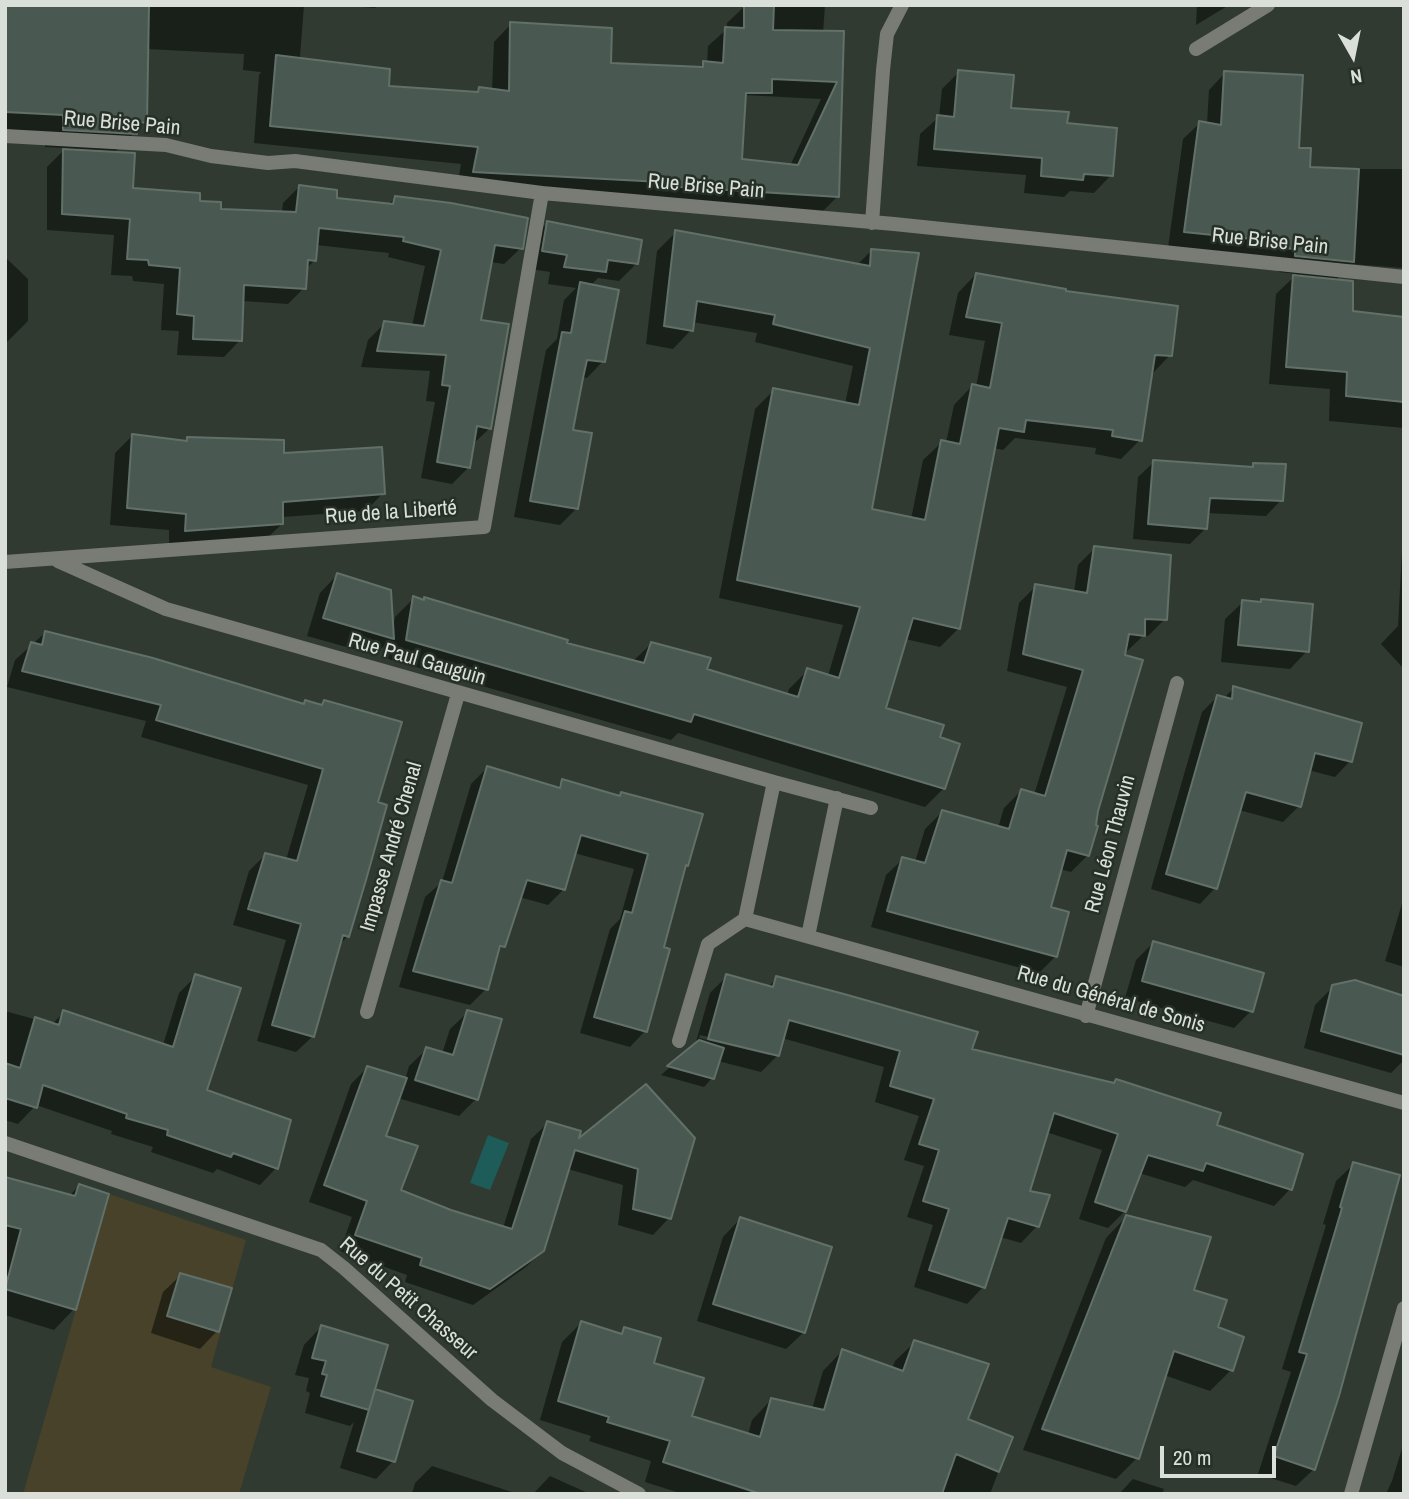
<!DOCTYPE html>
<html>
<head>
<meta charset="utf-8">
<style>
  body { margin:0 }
  #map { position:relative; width:1409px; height:1499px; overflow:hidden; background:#303a30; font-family:"Archivo Narrow",sans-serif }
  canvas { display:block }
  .frame { position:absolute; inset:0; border:7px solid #dae0d9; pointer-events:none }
  .north { position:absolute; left:1318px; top:21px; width:70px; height:70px; -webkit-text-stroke:5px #263026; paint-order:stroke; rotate:171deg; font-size:19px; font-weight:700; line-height:28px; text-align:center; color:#dae0d9 }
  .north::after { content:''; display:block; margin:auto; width:24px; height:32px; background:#dae0d9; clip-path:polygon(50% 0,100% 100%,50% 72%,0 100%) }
  .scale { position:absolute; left:1160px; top:1446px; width:116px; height:32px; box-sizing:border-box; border:4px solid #dae0d9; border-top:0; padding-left:9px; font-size:21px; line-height:24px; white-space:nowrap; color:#dae0d9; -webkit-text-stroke:5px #263026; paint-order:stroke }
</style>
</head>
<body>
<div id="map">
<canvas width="1409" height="1499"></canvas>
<div class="frame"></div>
<div class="north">N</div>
<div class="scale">20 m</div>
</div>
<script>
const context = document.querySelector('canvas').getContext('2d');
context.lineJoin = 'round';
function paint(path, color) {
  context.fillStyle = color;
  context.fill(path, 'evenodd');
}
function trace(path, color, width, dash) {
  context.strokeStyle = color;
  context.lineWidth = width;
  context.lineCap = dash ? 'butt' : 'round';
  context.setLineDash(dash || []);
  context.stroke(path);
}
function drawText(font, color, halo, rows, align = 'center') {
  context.font = font + ' "Archivo Narrow",sans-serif';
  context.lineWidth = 5;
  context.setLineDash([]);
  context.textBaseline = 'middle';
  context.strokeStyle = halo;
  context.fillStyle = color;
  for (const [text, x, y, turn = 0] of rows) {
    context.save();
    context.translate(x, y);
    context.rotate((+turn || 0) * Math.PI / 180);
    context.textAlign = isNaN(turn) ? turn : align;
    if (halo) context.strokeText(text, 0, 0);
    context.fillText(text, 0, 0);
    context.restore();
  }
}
paint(new Path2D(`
  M109 1194 246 1240 211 1367 271 1387 239 1494H23Z`), '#474229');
paint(new Path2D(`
  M488 1135 509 1143 490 1190 470 1183Z`), '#1d5c58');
paint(new Path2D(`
  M5 5H304L300 57 298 60 387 88 475 93 479 88 492 91 494 42 511 24 609 64 698 69 704 63 707 64 708 46 727 29V23L745 6 825 5 823 33H843L838 196 820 214 457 189 461 164 254 143 259 75 261 72 243 70 244 54 147 49 145 122 114 153 131 189 198 202 219 211 282 213 283 203 299 187 335 200 388 205 395 198 521 248 504 264 490 262 479 322 490 428 472 445 469 467 452 484 421 478 435 402 426 401 430 371 361 367 368 340 385 323 412 326 425 266 388 257 389 253 316 245 315 260 306 269 304 288 288 304 242 301 240 340 224 357 177 355 179 331 161 330 164 284 133 281 132 276 111 275 114 235 47 230V167L66 148 45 147V132L5 130ZM744 95 821 99 790 166 740 161Z
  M338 5H378L375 8Z
  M1197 5H1229L1196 25Z
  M959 72 1009 109 1111 175 1094 193 1070 191 1064 197 1024 193 1026 175 917 166 920 134 939 117 942 89Z
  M1225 73 1297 149 1308 169H1404V268L1351 264 1335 281 1351 313 1404 319V428L1329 421 1330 389 1269 384 1276 294 1297 274 1279 272V265L1168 248 1183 139 1200 123 1207 124 1209 90Z
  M547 223 637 263 619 281 598 278 590 286 603 361 587 378 581 377 571 432 577 508 560 525 514 517 546 350 557 339 564 300 576 288 548 284 550 272 525 268 530 241Z
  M676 232 857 265 872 250 870 511 911 519 923 460 942 442 946 443 954 405 972 386 976 387 985 341 949 335 958 293 976 274 1170 355 1152 374 1140 440 1121 459 1095 454 1096 448 1015 438 1003 450 994 448 959 628 940 647 905 639 884 709 937 738 944 788 925 807 678 733 671 740 388 659 391 639 375 655 307 636 320 593 337 575 393 629 395 617 414 598 423 601 425 599 565 644 632 662 651 644 705 670 787 696 789 689 808 670 828 676 843 625 719 598 755 409 774 390 845 404 853 366 755 342 757 333 692 322 691 330 673 349 646 344 657 251Z
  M5 257 28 279V321L5 344Z
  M132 436 184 442 188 439 282 455 383 493 366 511 282 517V524L264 541 169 547V530L110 525 115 453Z
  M1154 462 1250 468 1254 464 1281 500 1266 516 1207 513 1206 528 1190 544 1133 539 1138 477Z
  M1095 548 1165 619 1148 636H1143L1126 652H1124L1088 855 1071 872 1060 869 1049 909 1056 956 1039 973 871 927 886 875 903 859 915 862 925 829 942 812 998 828 1004 808 1021 791 1034 795 1067 687 1007 671 1019 603 1036 586 1074 592 1078 565Z
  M1404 549V669L1381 644 1398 626 1402 551Z
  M1262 601 1307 651 1290 669 1221 662 1225 619 1243 602 1259 603Z
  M46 632 302 705 306 702 320 707 325 702 375 803 348 936 339 945 313 1036 296 1052 257 1041 286 940 233 925 249 871 265 855 286 860 308 785 141 737 146 721 7 687 15 660Z
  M1234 688 1350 761 1335 777 1308 770 1299 806 1283 822 1239 810 1215 888 1200 904 1151 889 1202 712 1217 697 1224 698Z
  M487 768 556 788 563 781 618 798 622 794 687 865 683 869 662 949 645 1031 630 1047 580 1033 610 929 620 919 634 869 574 853 564 889 548 905 519 897 503 946 496 953 486 989 470 1005 399 987 425 897 442 882 471 784Z
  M1404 897V967L1385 961Z
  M1153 943 1251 1011 1234 1028 1125 998 1136 960Z
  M196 976 205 1091 276 1168 260 1185 217 1169 213 1173 151 1152 153 1147 111 1134 112 1131 36 1105 18 1124 5 1120V1011L52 1024 64 1012 163 1045 179 993Z
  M727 976 768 987 777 978 970 1050 1215 1126 1290 1189 1274 1206 1193 1180 1185 1187 1139 1173 1125 1211 1108 1228 1079 1219 1102 1150 1046 1132 1028 1192 1037 1226 1021 1243 1000 1237 983 1287 967 1304 914 1287 933 1225 907 1217 924 1166 904 1160 919 1116 875 1102 884 1067 782 1038 778 1055 761 1072 718 1061 712 1078 704 1087 661 1075 695 1045 710 993ZM700 1035 769 1052V1055L699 1038Z
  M1333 987 1404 1009V1060L1391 1073 1304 1048 1315 1005Z
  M468 1012 476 1099 459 1116 398 1098 384 1138 398 1191 451 1212 503 1228 531 1139 548 1123 575 1143 693 1139 669 1218 653 1235 618 1225 623 1185 568 1169 543 1250 526 1267 473 1305 405 1282 407 1275 340 1251 352 1217 309 1202 351 1084 367 1068 405 1080 409 1066 427 1049 442 1054 450 1029Z
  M1354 1164 1314 1469 1296 1486 1258 1474 1291 1372 1282 1369 1326 1225 1323 1224 1336 1181Z
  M5 1180 69 1196 79 1186 74 1309 54 1330 5 1315Z
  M1126 1217 1192 1291 1215 1329 1242 1338 1231 1370 1210 1391 1164 1375 1137 1458 1116 1479 1023 1450 1106 1238Z
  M740 1219 804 1332 786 1349 697 1321 723 1237Z
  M181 1275 217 1331 200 1349 151 1333 163 1292Z
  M581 1323 619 1335 625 1329 690 1417 748 1435 752 1420 771 1400 812 1409 823 1371 842 1351 892 1369 895 1361 915 1342 966 1420 1011 1438 990 1494H683L645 1482 651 1461 589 1441 591 1436 540 1420 562 1342Z
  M321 1327 371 1396 393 1461 376 1479 340 1468 354 1422 350 1426 305 1413 310 1393 306 1391 309 1378 295 1375 304 1345Z
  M1404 1442V1494H1386L1392 1481Z
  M432 1466 518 1494H412L415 1483Z
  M550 1476 590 1494H533Z
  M1133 1479 1164 1489 1162 1494H1119Z`), '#0007');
const building = new Path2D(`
  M5 5H149L147 123 138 122 137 134 63 130V115L5 112Z
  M744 5H774L773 30 844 31 839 197 680 187V183L473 172 478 147 270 126 276 55 390 69 389 86 478 92 479 87 509 91 510 22 612 28 611 63 703 67V61L723 63 725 27 744 28ZM772 79 837 82 798 165 742 159 746 93H772Z
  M958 70 1014 75 1011 108 1069 112 1067 123 1117 128 1113 176 1084 174 1083 180 1041 176 1042 158 934 149 937 115 954 117Z
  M1224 71 1303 75 1299 148H1311L1310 167 1359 169 1354 262 1295 256V249L1261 246 1262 240 1184 232 1199 121 1221 125Z
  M63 149 135 153 133 188 200 193V201L221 202V209L296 212 299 185 337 190V198L393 204 395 196 451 203 528 218 523 249 495 245 481 320 509 324 491 429 477 426 470 468 437 462 450 386 442 385 446 355 377 351 384 321 424 326 441 250 403 241 404 237 319 228 316 261 308 260 306 289 244 285 242 341 193 339 194 316 177 314 180 268 149 265 148 260 127 259 130 219 62 214Z
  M547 221 642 240 638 264 608 260 606 272 564 267 567 255 542 251Z
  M675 230 870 266 871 249 919 253 872 509 925 520 941 440 960 444 972 384 990 388 1002 323 966 317 976 273 1066 289V291L1178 306 1172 356 1155 355 1142 441 1112 436 1113 430 1026 420 1024 432 999 428 960 629 913 618 886 708 944 725 940 737 960 744 945 789 694 714 691 722 406 640 413 596 424 600V597L568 640 567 643 644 663 651 642 711 658 707 669 798 697 807 668 839 678 860 607 737 580 773 388 859 405 870 348 773 324 775 315 697 301 693 331 664 326Z
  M1293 275 1353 281V311L1404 317V402L1346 396 1347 372 1286 367Z
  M580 282 619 290 605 362 587 360 583 378 573 430 592 433 578 509 530 501 562 332 571 333Z
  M132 434 187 441V437L284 440V453L382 447 385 494 283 502V524L185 531 186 514 127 508Z
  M1153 460 1253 467V463L1286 464 1283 501 1210 498 1207 529 1148 524Z
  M1094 546 1171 555 1167 620 1145 619V636L1129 634 1125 655 1143 660 1098 811 1096 825 1098 826 1089 856 1067 850 1051 907 1069 912 1057 957 887 911 902 857 925 863 942 810 1009 829 1021 789 1045 796 1083 670 1023 654 1035 584 1087 593Z
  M337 573 391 590 394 639 323 618Z
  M1261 599 1313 604 1309 652 1238 645 1242 600 1261 602Z
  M45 631 153 658 304 704 305 700 322 705 324 700 402 722 378 802 387 805 366 880 349 937 343 935 314 1037 272 1025 301 924 248 909 265 853 297 861 323 769 156 720 161 705 22 671 31 642 42 645Z
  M1233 686 1362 723 1352 762 1315 753 1301 807 1246 792 1217 889 1166 874 1217 695 1232 699Z
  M487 766 560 788 562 779 620 796 621 792 703 814 688 866 686 865 664 947 670 949 647 1032 594 1017 625 911 632 913 648 854 581 835 565 890 527 880 505 947 500 946 488 990 413 971 441 880 452 883Z
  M1153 941 1264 973 1253 1012 1142 981Z
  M195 974 241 988 207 1090 291 1120 278 1169 233 1153 231 1157 167 1135 168 1130 126 1118 127 1114 43 1085 37 1108 5 1098V1063L20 1068 35 1017 59 1025 63 1010 173 1047Z
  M726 974 773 987 776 976 844 994 978 1032 972 1049 1114 1083 1116 1079 1221 1113 1217 1125 1303 1154 1292 1190 1206 1163 1203 1171 1148 1155 1126 1212 1095 1202 1118 1134 1054 1113 1030 1191 1050 1195 1039 1227 1008 1218 985 1288 929 1270 949 1209 923 1201 939 1150 919 1144 934 1099 890 1086 900 1051 789 1020 779 1056 708 1039Z
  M1355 980 1404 996V1055L1321 1031 1332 985Z
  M467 1010 502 1019 478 1100 415 1080 426 1047 453 1055Z
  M699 1040 724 1048 714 1079 667 1066Z
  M367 1066 407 1078 386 1136 418 1146 401 1190 451 1210 512 1229 547 1121 581 1131 579 1138 646 1084 695 1138 671 1219 633 1209 638 1169 575 1150 544 1251 490 1289 420 1265 422 1258 355 1235 367 1201 324 1185Z
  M1353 1162 1400 1175 1339 1396 1315 1470 1274 1456 1307 1354 1299 1352 1342 1208 1340 1207Z
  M5 1177 75 1196 79 1184 109 1194 76 1310 5 1289 21 1229 5 1225Z
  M1126 1215 1211 1237 1194 1290 1227 1300 1218 1327 1244 1337 1233 1371 1174 1351 1139 1459 1042 1429Z
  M740 1217 832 1247 805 1333 713 1304Z
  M180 1273 232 1288 219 1332 167 1316Z
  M581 1321 622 1334 624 1327 661 1338 654 1363 704 1378 692 1416 760 1437 771 1398 824 1410 842 1349 903 1371 914 1340 989 1364 968 1419 1013 1437 999 1472 956 1454 942 1494H761L663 1462 670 1441 607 1422 609 1417 558 1401Z
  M321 1325 388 1345 369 1410 321 1396 327 1375 322 1374 326 1361 312 1358Z
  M375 1389 413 1401 395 1462 357 1451Z`);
paint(building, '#495952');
trace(building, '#617069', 2);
trace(new Path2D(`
  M1196 49 1268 5
  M5 136 166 145 211 156 268 163 295 161 542 193 894 224 1404 277
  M872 223 883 70 887 34 902 5
  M58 561 166 609 774 782
  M5 562 484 527 542 193
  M871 808 774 782 745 919 1404 1103
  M808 936 837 798
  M367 1012 458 694
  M1086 1016 1177 683
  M679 1041 708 944 745 919
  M5 1143 321 1250 344 1268 492 1400 562 1453 639 1494
  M1351 1494 1404 1308`), '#797b75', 14);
drawText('21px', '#dae0d9', '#263026', [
  ["Rue Brise Pain",122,124,5],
  ["Rue Brise Pain",706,187,5],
  ["Rue Brise Pain",1270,242,6],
  ["Rue de la Liberté",391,513,-4],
  ["Rue Paul Gauguin",417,660,16],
  ["Rue Léon Thauvin",1111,844,-75],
  ["Impasse André Chenal",392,847,-74],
  ["Rue du Général de Sonis",1111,1000,16],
  ["Rue du Petit Chasseur",408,1299,41]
]);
</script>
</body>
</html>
